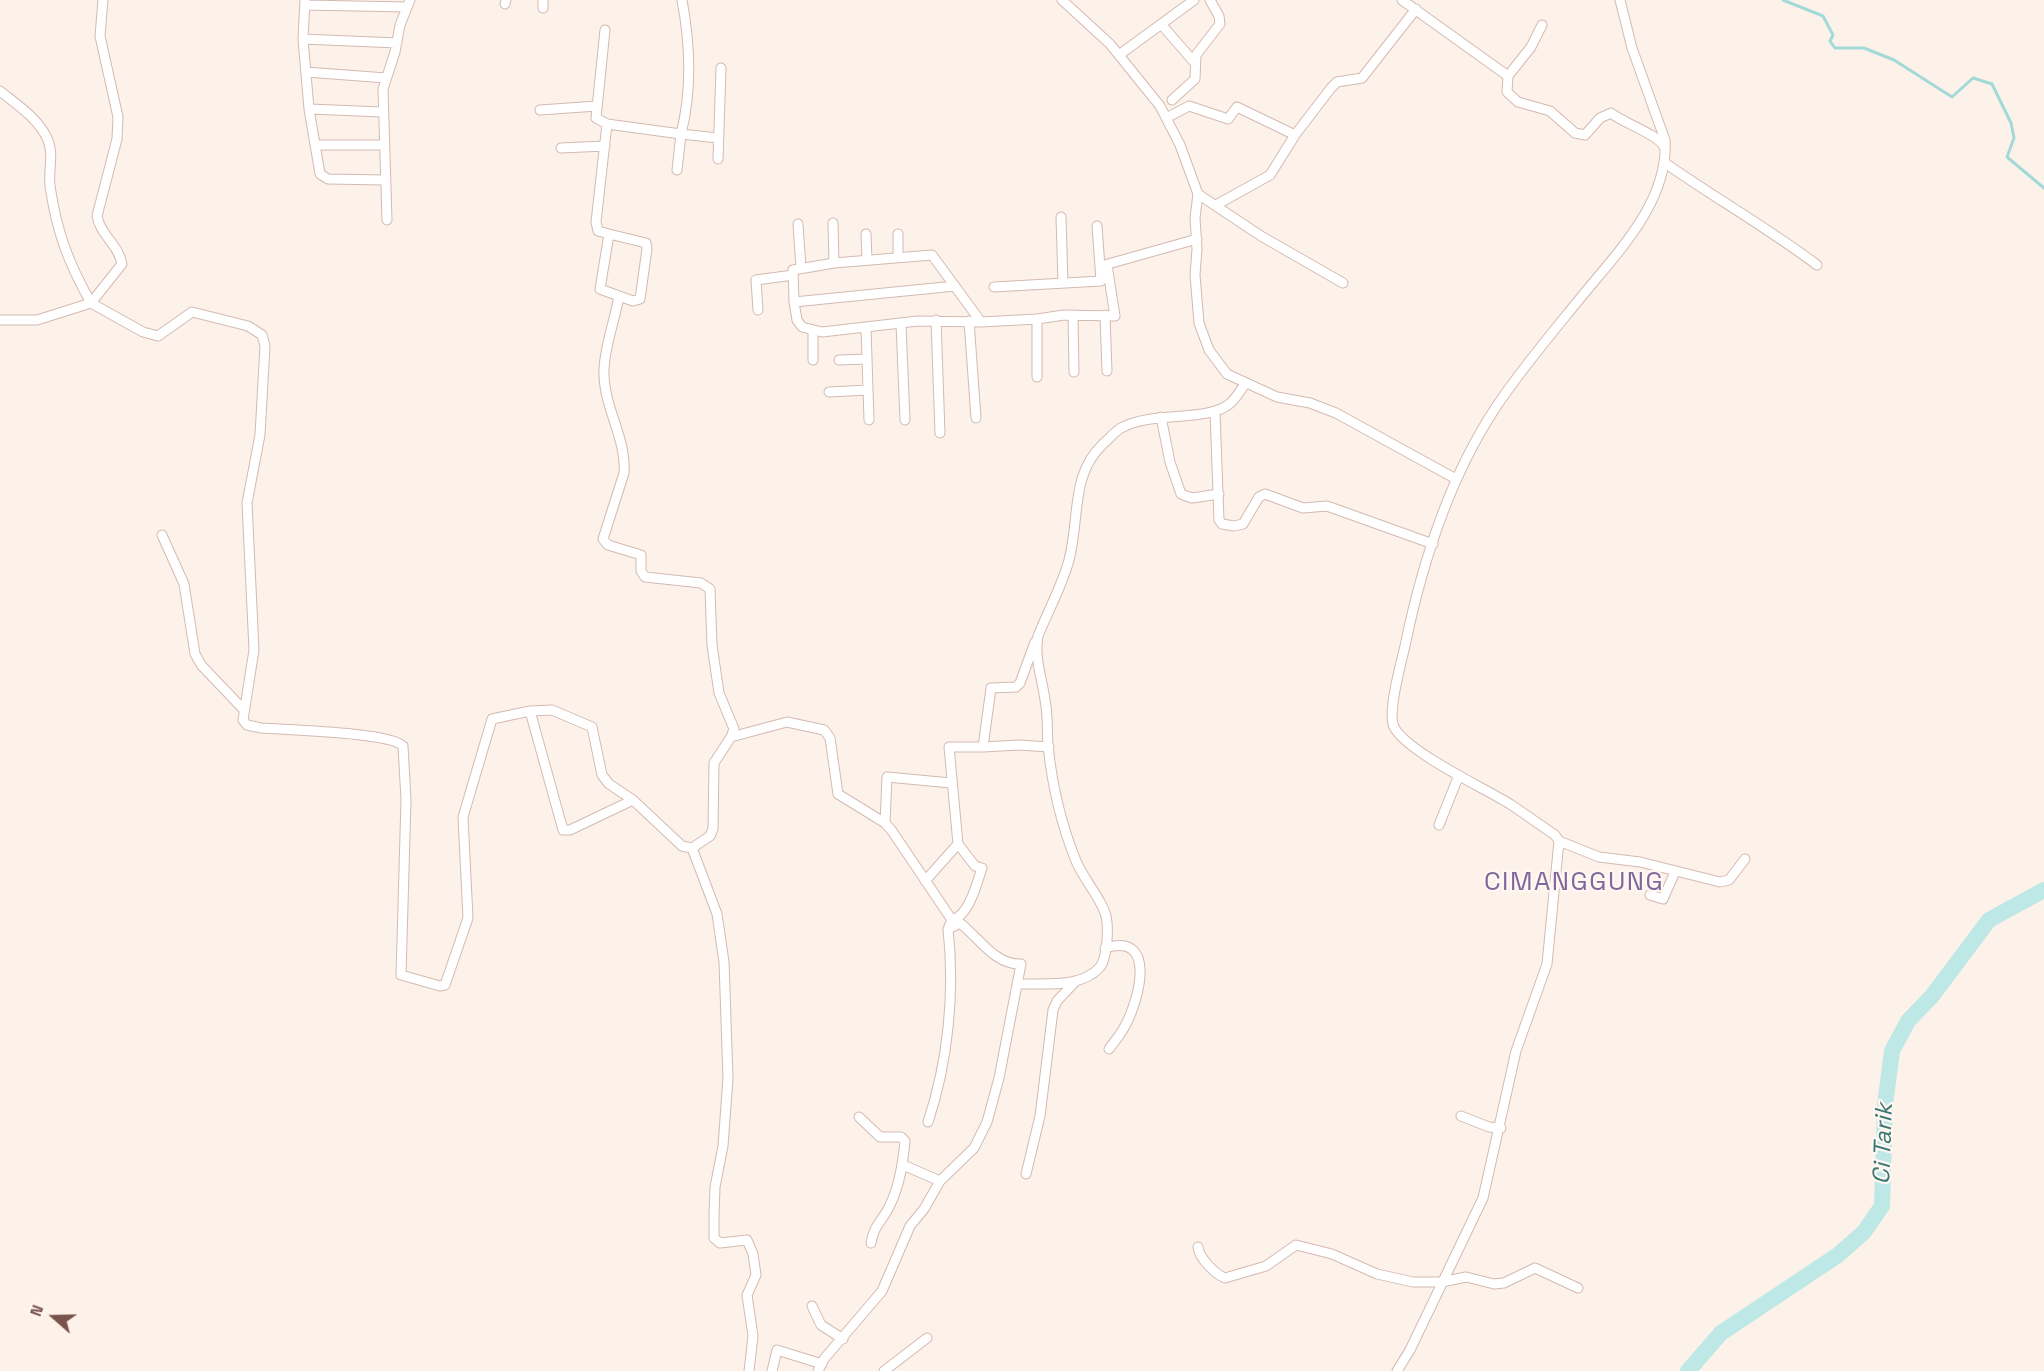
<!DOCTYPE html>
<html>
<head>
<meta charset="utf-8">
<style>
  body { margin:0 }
  #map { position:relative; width:2044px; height:1371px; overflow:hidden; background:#fdf2ea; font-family:"Space Grotesk",sans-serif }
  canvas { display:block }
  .north { position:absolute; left:24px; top:1287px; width:60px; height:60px; -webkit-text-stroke:4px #fff7f1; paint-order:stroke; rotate:290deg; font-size:16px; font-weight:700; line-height:24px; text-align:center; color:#79534c }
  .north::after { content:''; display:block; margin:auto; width:21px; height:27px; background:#79534c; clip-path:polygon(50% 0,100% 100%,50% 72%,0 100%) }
</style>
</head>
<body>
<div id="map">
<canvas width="2044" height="1371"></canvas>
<div class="north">N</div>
</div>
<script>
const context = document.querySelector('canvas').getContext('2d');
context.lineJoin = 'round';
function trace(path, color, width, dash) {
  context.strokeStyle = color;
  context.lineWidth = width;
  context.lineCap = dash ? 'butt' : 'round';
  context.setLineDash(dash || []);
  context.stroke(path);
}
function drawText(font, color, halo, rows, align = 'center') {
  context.font = font + ' "Space Grotesk",sans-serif';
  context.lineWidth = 4.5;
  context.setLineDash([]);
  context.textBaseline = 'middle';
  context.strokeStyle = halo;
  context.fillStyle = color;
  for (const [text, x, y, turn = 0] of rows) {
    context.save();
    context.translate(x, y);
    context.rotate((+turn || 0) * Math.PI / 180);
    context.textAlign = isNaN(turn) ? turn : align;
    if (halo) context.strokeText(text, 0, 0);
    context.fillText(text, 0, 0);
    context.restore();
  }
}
trace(new Path2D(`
  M1783 0 1823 16 1833 35 1830 41 1835 48H1864L1894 60 1952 97 1973 78 1992 84 2011 123 2014 138 2007 157 2044 188`), '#a3dad8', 3);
trace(new Path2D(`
  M1688 1371 1721 1333 1838 1255 1864 1232 1882 1206 1885 1105 1892 1051 1908 1021 1932 996 1989 920 2044 890`), '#bde8e6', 16);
const minor = new Path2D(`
  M103 0 100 36 118 117 117 139 97 216C100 235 119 245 122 264L91 303 143 332 158 336 192 312 248 326 262 335 265 346 260 435 247 503 254 650 243 720 247 725 261 728C285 730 390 732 403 746L406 800 401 975 440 986 445 985 468 918 463 817 492 719 530 711 563 830H570L633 800
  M305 0 303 39 309 109 320 174 328 179 384 180
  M682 0C690 43 692 91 681 134L607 124 596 222 598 231 609 234 600 289 619 296C615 320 605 345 604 369 602 405 627 438 624 473L603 539 608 545 641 555V571L645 577 701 583 710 589 712 645 719 693 734 729 731 737 787 722 824 730 830 738 838 794 885 823 892 831 952 920 948 929 960 923C979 938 995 965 1021 964L999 1078 987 1122 974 1148 940 1181 924 1209 910 1226 882 1291 824 1359 818 1371
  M1062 0 1110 44 1160 106 1180 145 1198 194 1195 218 1197 249 1195 275 1199 323 1209 350 1227 374 1277 397 1310 403 1336 413 1456 479
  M1402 0 1508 76 1507 92 1518 102 1550 111 1575 133 1585 135 1600 118 1611 113C1623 123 1660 135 1664 147
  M505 4 506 0
  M305 5 406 7
  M543 8V0
  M1161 24 1194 62
  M605 30 596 118 607 124
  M303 39 397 43
  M1119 55 1194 0
  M306 72 386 78
  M1508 76 1531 47 1542 25
  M0 91C16 104 36 117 46 136 55 153 48 168 50 186 57 233 68 262 91 303L37 320H0
  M1172 100 1195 79 1196 55 1220 24 1219 16 1210 0
  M309 109 382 112
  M540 110 597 106
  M1168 117 1189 106 1228 119 1237 107 1295 135
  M315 145H383
  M561 148 605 146
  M718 159 721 68
  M1665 163C1715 198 1768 228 1817 265
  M677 170 681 134 718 138
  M1198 194 1261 236 1343 283
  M1216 205 1270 175 1295 135 1331 88 1337 82 1362 78 1416 9
  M1061 217 1063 283
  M387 220 383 89 395 52 400 25 410 0
  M798 224 801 268
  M609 234 646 243 647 249 640 299 633 301 619 296
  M866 234 867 260
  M898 234V257
  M834 263 932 255 981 322 1037 319V377
  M1101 266 1197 239
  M955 286 794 302 797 320 802 327 822 332 918 321 981 322
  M994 287 1101 281 1097 226
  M794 302 793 270 834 263 833 223
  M758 310 756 280 793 275
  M1073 315 1074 372
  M1105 315 1107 371
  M1037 319 1064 315 1115 316 1107 265
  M936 320 940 433
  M969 321 976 418
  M901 324 905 420
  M866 328 869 420
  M813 332V360
  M839 360 867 359
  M829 392 868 390
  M1215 412 1219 520 1222 524 1234 526 1243 524 1259 497 1265 494 1303 508 1327 506 1433 544
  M1161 417 1170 462 1181 494 1192 498 1219 494
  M162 535 184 584 195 654 202 666 244 710
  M530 711 552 710 592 727 602 775 609 784 633 800 682 846 692 848
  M731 737 714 763 713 829 710 836 692 848 717 914 724 962 728 1078 723 1146 715 1187 714 1215V1238L720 1243 747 1240 753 1254 756 1275 747 1295 753 1336 749 1371
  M983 747 1019 745 1049 747
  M885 823 887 777 951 783
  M1439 825 1459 775
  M1559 841 1599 857 1640 862 1720 882 1729 880 1745 859
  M925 881 958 844
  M1650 895 1663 899 1675 872
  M952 920C969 916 977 883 982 868L975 866 958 844 949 747H983L991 688 1016 687 1020 683 1035 642
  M1105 948C1158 932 1139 1000 1125 1026 1121 1034 1114 1042 1109 1049
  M1017 984C1042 983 1081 989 1100 967 1107 958 1108 934 1107 922 1106 904 1083 879 1076 861 1061 824 1052 785 1048 745 1047 730 1048 714 1045 700 1042 677 1034 659 1038 636 1048 611 1062 586 1069 560 1080 519 1070 475 1103 444 1109 439 1114 432 1121 428 1152 411 1204 422 1228 405 1235 400 1240 391 1245 384
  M1461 1116 1489 1127 1501 1128
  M859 1117 880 1137H901L905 1141C903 1162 900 1185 890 1205 883 1221 874 1224 871 1243
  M928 1122C948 1062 955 992 948 929
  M903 1165 940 1181
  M1026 1174 1040 1116 1053 1010 1057 1001 1075 982
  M1198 1247C1199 1258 1215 1274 1225 1278L1266 1266 1296 1245 1332 1254 1377 1274 1413 1282H1442L1466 1277 1494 1284 1504 1283 1535 1268 1578 1288
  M812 1306 821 1325 843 1339
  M772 1371 777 1350 822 1364
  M884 1371 927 1338
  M1397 1371 1410 1350 1483 1198 1516 1051 1547 964 1559 841 1555 835C1540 825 1525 814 1510 804 1484 788 1407 752 1394 727 1387 713 1401 663 1405 646 1422 563 1449 478 1496 407 1522 368 1553 332 1582 296 1618 252 1669 201 1665 140L1632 48 1620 0`);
trace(minor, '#d3bab1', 11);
trace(minor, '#fff', 9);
drawText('italic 24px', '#3b7775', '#fff7f1', [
  ["Ci Tarik",1884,1144,-88]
]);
context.letterSpacing = '1.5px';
drawText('26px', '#80689c', '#fff7f1', [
  ["CIMANGGUNG",1574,883]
]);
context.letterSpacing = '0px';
</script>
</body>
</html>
